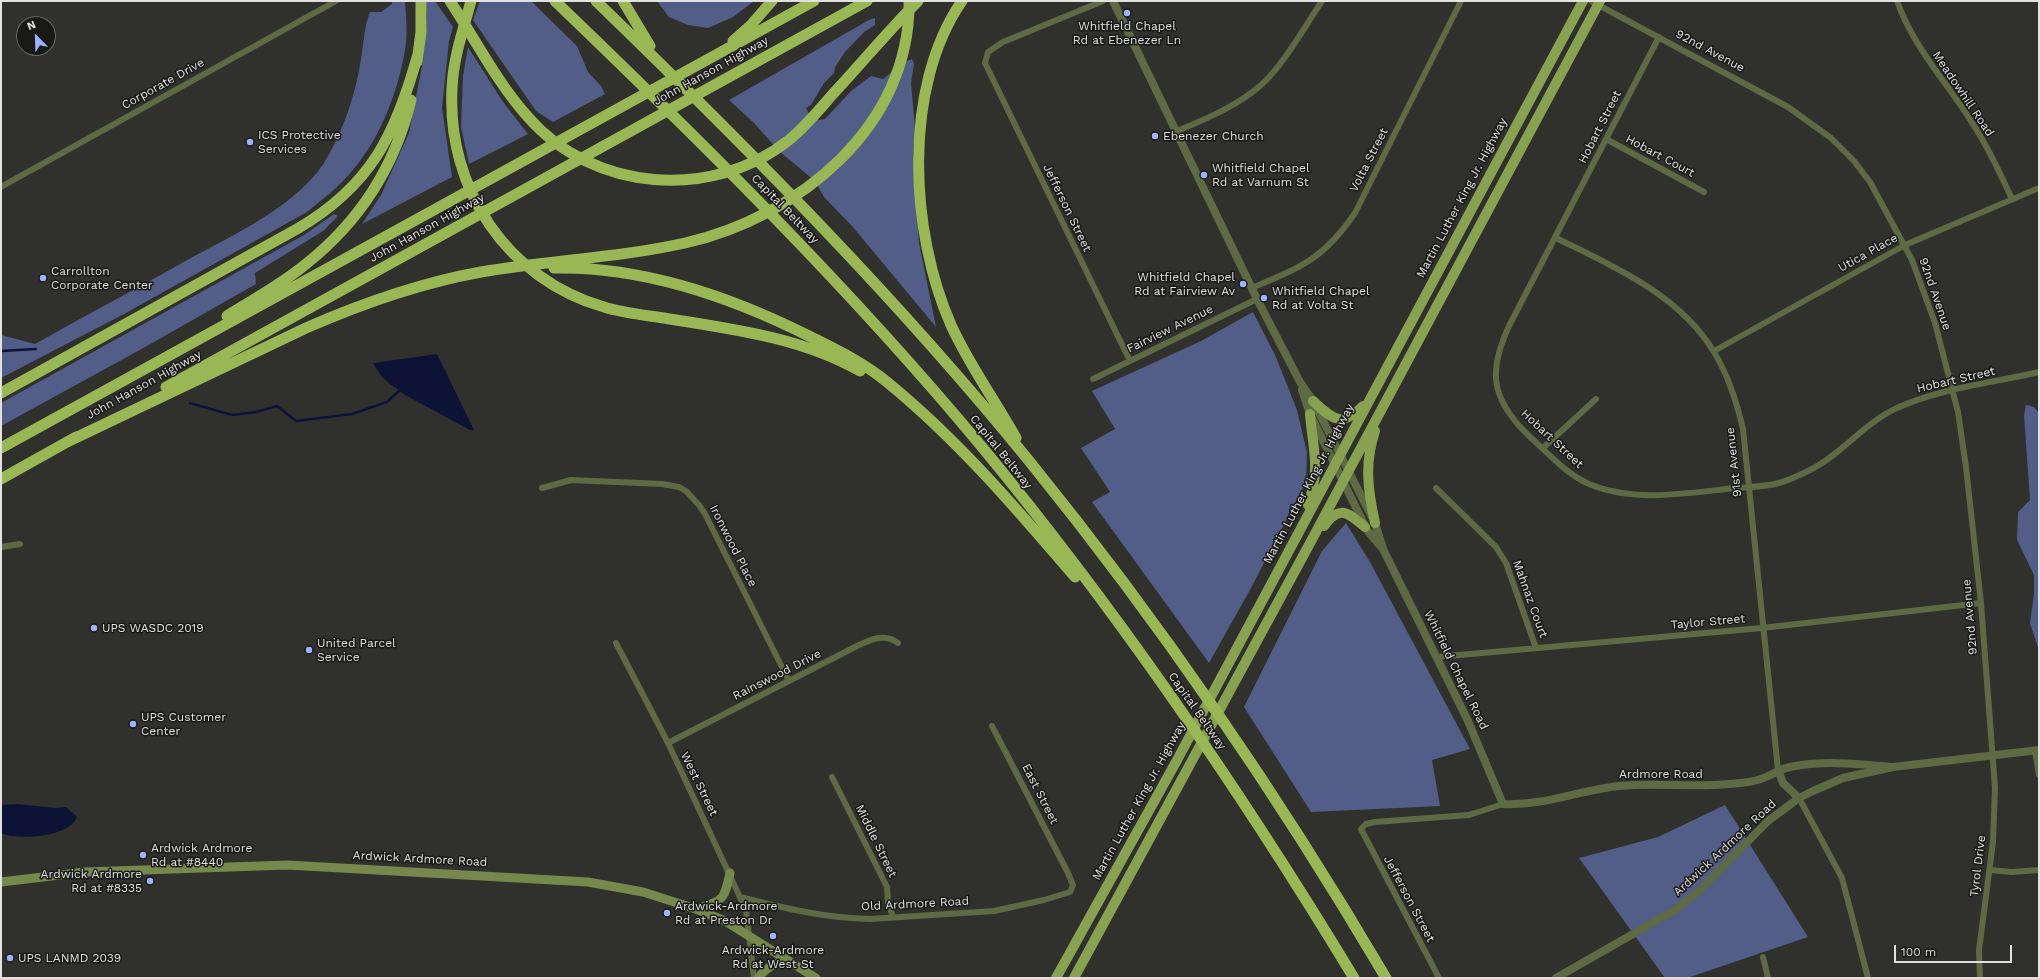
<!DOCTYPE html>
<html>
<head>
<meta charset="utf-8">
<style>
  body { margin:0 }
  #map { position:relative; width:2040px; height:979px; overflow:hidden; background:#30312d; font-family:"Work Sans",sans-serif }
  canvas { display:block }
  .frame { position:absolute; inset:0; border:2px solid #e1e2df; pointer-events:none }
  .north { position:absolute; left:16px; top:16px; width:40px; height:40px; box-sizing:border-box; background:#181917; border:1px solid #686967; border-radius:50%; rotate:337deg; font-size:11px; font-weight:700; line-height:16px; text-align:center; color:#e1e2df }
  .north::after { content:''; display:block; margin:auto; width:14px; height:18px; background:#9fb3fd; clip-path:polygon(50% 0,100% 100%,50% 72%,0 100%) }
  .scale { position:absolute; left:1894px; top:945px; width:118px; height:18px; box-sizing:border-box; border:2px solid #e1e2df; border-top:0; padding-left:5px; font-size:12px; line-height:14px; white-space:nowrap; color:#e1e2df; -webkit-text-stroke:3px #181917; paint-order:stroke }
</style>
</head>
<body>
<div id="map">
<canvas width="2040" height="979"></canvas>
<div class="frame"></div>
<div class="north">N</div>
<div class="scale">100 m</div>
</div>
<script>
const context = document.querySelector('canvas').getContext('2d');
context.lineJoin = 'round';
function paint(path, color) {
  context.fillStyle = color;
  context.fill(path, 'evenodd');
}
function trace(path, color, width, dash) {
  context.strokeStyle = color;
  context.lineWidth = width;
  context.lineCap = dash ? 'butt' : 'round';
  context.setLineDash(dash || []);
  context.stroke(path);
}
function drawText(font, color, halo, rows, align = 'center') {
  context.font = font + ' "Work Sans",sans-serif';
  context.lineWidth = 3;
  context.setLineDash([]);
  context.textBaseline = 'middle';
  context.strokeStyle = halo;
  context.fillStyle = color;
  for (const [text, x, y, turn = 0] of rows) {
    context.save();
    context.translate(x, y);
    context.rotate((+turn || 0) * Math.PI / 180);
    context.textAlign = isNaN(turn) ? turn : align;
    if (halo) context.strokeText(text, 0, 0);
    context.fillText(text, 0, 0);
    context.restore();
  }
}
paint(new Path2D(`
  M392 1H405C406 16 408 35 405 50 398 92 380 139 352 171 339 187 323 199 307 212L124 314 1 378V335L35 344C86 315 138 288 189 259 235 234 303 203 328 156 345 126 356 92 361 59 364 42 364 27 370 12H381L392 4Z
  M426 1H435L453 27 449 41 442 108 452 177 362 224 381 195 409 133 423 61 427 18Z
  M480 1H531L577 46 588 72 601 86 605 94 553 122 536 111 473 20Z
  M657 1H754L733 17 708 28 688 25 669 17Z
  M875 18V25L864 32 845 52 835 67 834 73 824 83 811 105 806 108 809 114 819 120 825 119 851 91 871 76 883 79C894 71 898 63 912 59L914 64 911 83 915 128 913 152 919 243 936 327 852 226 824 197 815 181 780 152 754 123 729 100 869 20Z
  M468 47 503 102 528 134 469 164 461 127 463 76Z
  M334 214 338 216 323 231 255 273 256 284 147 346 1 426V403L304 235Z
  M1253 312 1276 357 1297 410 1307 453 1306 482 1251 588 1209 663 1092 502 1110 492 1081 448 1115 429 1092 391 1201 341Z
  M2026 405 2034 407 2039 413V651L2030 623 2034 594V575L2017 540 2018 512 2030 500 2024 415Z
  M1346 523 1370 562 1470 749 1432 760 1440 806 1311 812 1244 707 1322 551Z
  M1725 805 1808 937 1687 978H1665L1579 858 1658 837Z`), '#525d88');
paint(new Path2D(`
  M437 354 474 430H470L405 395 390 384 381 376 373 363Z
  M18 804 54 808 66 807 77 817C70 837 18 841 1 833V805Z`), '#0d1337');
trace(new Path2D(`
  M1 351 36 349
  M190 403 232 415 256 412 277 406 296 421 352 414 387 402 399 391`), '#0d1337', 2.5);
trace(new Path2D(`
  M1103 1 1003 42 988 52 985 63 1130 361
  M1591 1 1788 107 1831 138 1854 161 1870 182 1912 260 1935 323 1958 412 1966 467 1981 603 1995 788 1993 842 1979 950 1980 978
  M1897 1C1913 46 1944 79 1969 118 1986 143 1999 171 2012 199
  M1659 37 1510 324C1488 370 1490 398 1528 435 1547 452 1566 474 1589 484 1634 503 1688 493 1735 488 1749 487 1765 487 1779 483 1790 480 1800 475 1810 470 1842 454 1864 423 1897 408 1941 388 1992 383 2039 372
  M1175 132C1205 119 1236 107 1261 85 1283 66 1305 26 1322 1
  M1606 139 1704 192
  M1 187 336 1
  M1556 238C1613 266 1680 295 1714 352 1728 375 1737 403 1743 429L1778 770
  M1252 288C1301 267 1324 259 1355 213L1461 1
  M1714 351 1905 245 2039 188
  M1093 379 1257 299
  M1543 448 1596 399
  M542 488 571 480 662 484 679 487 686 491 699 505 705 514 789 681
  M1436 488 1496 547 1506 563 1536 648
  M1 547 20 544
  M616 643 668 743 746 910 754 978
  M1437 657 1762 628 1981 603
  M668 743 859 645C872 639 886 633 898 643
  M2035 751 2039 775
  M832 777 887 887 888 902 893 917
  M1799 798 1842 878 1868 978
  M1990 870 2012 872 2039 870
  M740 897C783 908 825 918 870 919L994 911 1044 900 1070 892 1073 885 1068 873 992 726
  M1763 957 1768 978
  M1439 978 1361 829 1366 824 1375 822 1469 815 1503 804`), '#5d6a44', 6);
trace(new Path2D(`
  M1113 1 1257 299 1300 382 1313 401 1375 523 1383 549 1468 721 1503 804C1544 806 1580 790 1619 786 1656 782 1692 788 1729 784 1742 783 1756 782 1768 776 1775 773 1781 769 1790 767 1824 760 1859 764 1893 767
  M1302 390 1310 414 1367 530 1381 547
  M1778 770 1783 783 1799 798
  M1556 978 1675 910 1700 890 1768 821 1799 798 1813 791 1843 778 1893 767 2039 750`), '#5d6a44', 8);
trace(new Path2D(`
  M1 882 85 872 288 865 588 882 643 892 696 909 725 921 816 978
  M696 909C724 900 724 901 730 873
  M758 978C765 968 775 964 785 959`), '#76894c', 9);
trace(new Path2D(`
  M1313 401C1332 419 1342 428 1363 406
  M1375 431C1364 464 1368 491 1375 523
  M1308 505C1321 467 1313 451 1310 414
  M1324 526C1340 504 1348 513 1365 527
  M1056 978 1176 762 1583 1
  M1074 978 1309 545 1600 1`), '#89a251', 10);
trace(new Path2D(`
  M450 1C475 39 498 84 528 117 593 192 712 201 789 140 805 127 819 110 832 95 861 64 888 31 918 1
  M471 1C463 30 453 59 452 89 447 189 507 279 604 307 623 313 644 315 664 318 731 329 800 337 860 371
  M555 1C704 144 850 288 982 447 1120 614 1242 793 1354 978
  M596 1C748 148 897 298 1030 462 1162 625 1280 798 1386 978
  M623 1 650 46
  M962 1C902 88 910 232 951 325 969 365 995 400 1016 438
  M733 41 751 25 772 1
  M417 62 421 32V1
  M554 268C644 266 732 297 811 337 837 350 864 363 887 382 957 439 1016 508 1075 577
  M227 316C254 299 282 284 306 264 359 222 395 166 411 100
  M166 387 867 1
  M1 393 297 229C371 186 396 134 418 54
  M69 441 306 328C363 303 420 283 481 272 549 260 618 258 685 243 799 217 911 126 909 1
  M1 448 814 1
  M1 479 76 437`), '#9ab755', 11);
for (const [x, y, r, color] of [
  [1127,13,4,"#9fb3fd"],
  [1155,136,4,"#9fb3fd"],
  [250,142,4,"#9fb3fd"],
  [1204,175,4,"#9fb3fd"],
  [43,278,4,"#9fb3fd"],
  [1243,284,4,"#9fb3fd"],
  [1264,298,4,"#9fb3fd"],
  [94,628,4,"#9fb3fd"],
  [309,650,4,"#9fb3fd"],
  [133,724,4,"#9fb3fd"],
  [143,855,4,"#9fb3fd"],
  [150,881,4,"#9fb3fd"],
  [667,913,4,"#9fb3fd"],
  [773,936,4,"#9fb3fd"],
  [10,958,4,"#9fb3fd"]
]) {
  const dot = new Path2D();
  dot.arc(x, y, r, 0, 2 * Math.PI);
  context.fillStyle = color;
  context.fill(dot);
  trace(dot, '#181917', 1.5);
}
drawText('12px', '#e1e2df', '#181917', [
  ["Whitfield Chapel",1127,26,"center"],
  ["Rd at Ebenezer Ln",1127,40,"center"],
  ["ICS Protective",258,135],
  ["Services",258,149],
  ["Ebenezer Church",1163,136],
  ["Whitfield Chapel",1212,168],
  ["Rd at Varnum St",1212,182],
  ["Carrollton",51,271],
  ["Corporate Center",51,285],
  ["Whitfield Chapel",1235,277,"right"],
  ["Rd at Fairview Av",1235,291,"right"],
  ["Whitfield Chapel",1272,291],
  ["Rd at Volta St",1272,305],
  ["UPS WASDC 2019",102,628],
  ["United Parcel",317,643],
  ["Service",317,657],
  ["UPS Customer",141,717],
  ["Center",141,731],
  ["Ardwick Ardmore",151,848],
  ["Rd at #8440",151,862],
  ["Ardwick Ardmore",142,874,"right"],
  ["Rd at #8335",142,888,"right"],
  ["Ardwick-Ardmore",675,906],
  ["Rd at Preston Dr",675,920],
  ["Ardwick-Ardmore",773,950,"center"],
  ["Rd at West St",773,964,"center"],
  ["UPS LANMD 2039",18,958]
], 'left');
drawText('12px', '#e1e2df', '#181917', [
  ["92nd Avenue",1710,51,28],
  ["John Hanson Highway",711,71,-29],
  ["Corporate Drive",163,84,-29],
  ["Meadowhill Road",1963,94,56],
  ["Hobart Street",1600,127,-63],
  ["Hobart Court",1660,156,28],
  ["Volta Street",1369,160,-63],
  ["Martin Luther King Jr. Highway",1462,198,-62],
  ["Jefferson Street",1067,208,64],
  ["Capital Beltway",785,209,46],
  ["John Hanson Highway",427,228,-29],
  ["Utica Place",1868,253,-29],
  ["92nd Avenue",1935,294,71],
  ["Fairview Avenue",1170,329,-26],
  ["Hobart Street",1956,380,-13],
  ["John Hanson Highway",144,385,-29],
  ["Hobart Street",1552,439,43],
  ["Capital Beltway",1001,452,51],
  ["91st Avenue",1734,462,-96],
  ["Martin Luther King Jr. Highway",1309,484,-62],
  ["Ironwood Place",733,546,63],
  ["Mahnaz Court",1530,599,70],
  ["92nd Avenue",1970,617,-95],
  ["Taylor Street",1708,622,-5],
  ["Whitfield Chapel Road",1456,670,64],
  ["Rainswood Drive",777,675,-27],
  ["Capital Beltway",1197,711,55],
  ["Ardmore Road",1661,774],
  ["West Street",699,784,64],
  ["East Street",1040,794,63],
  ["Martin Luther King Jr. Highway",1139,801,-61],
  ["Middle Street",876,841,64],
  ["Ardwick Ardmore Road",1725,848,-43],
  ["Ardwick Ardmore Road",420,859,3],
  ["Tyrol Drive",1978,866,-83],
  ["Jefferson Street",1409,899,62],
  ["Old Ardmore Road",915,904,-3]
]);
</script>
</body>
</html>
